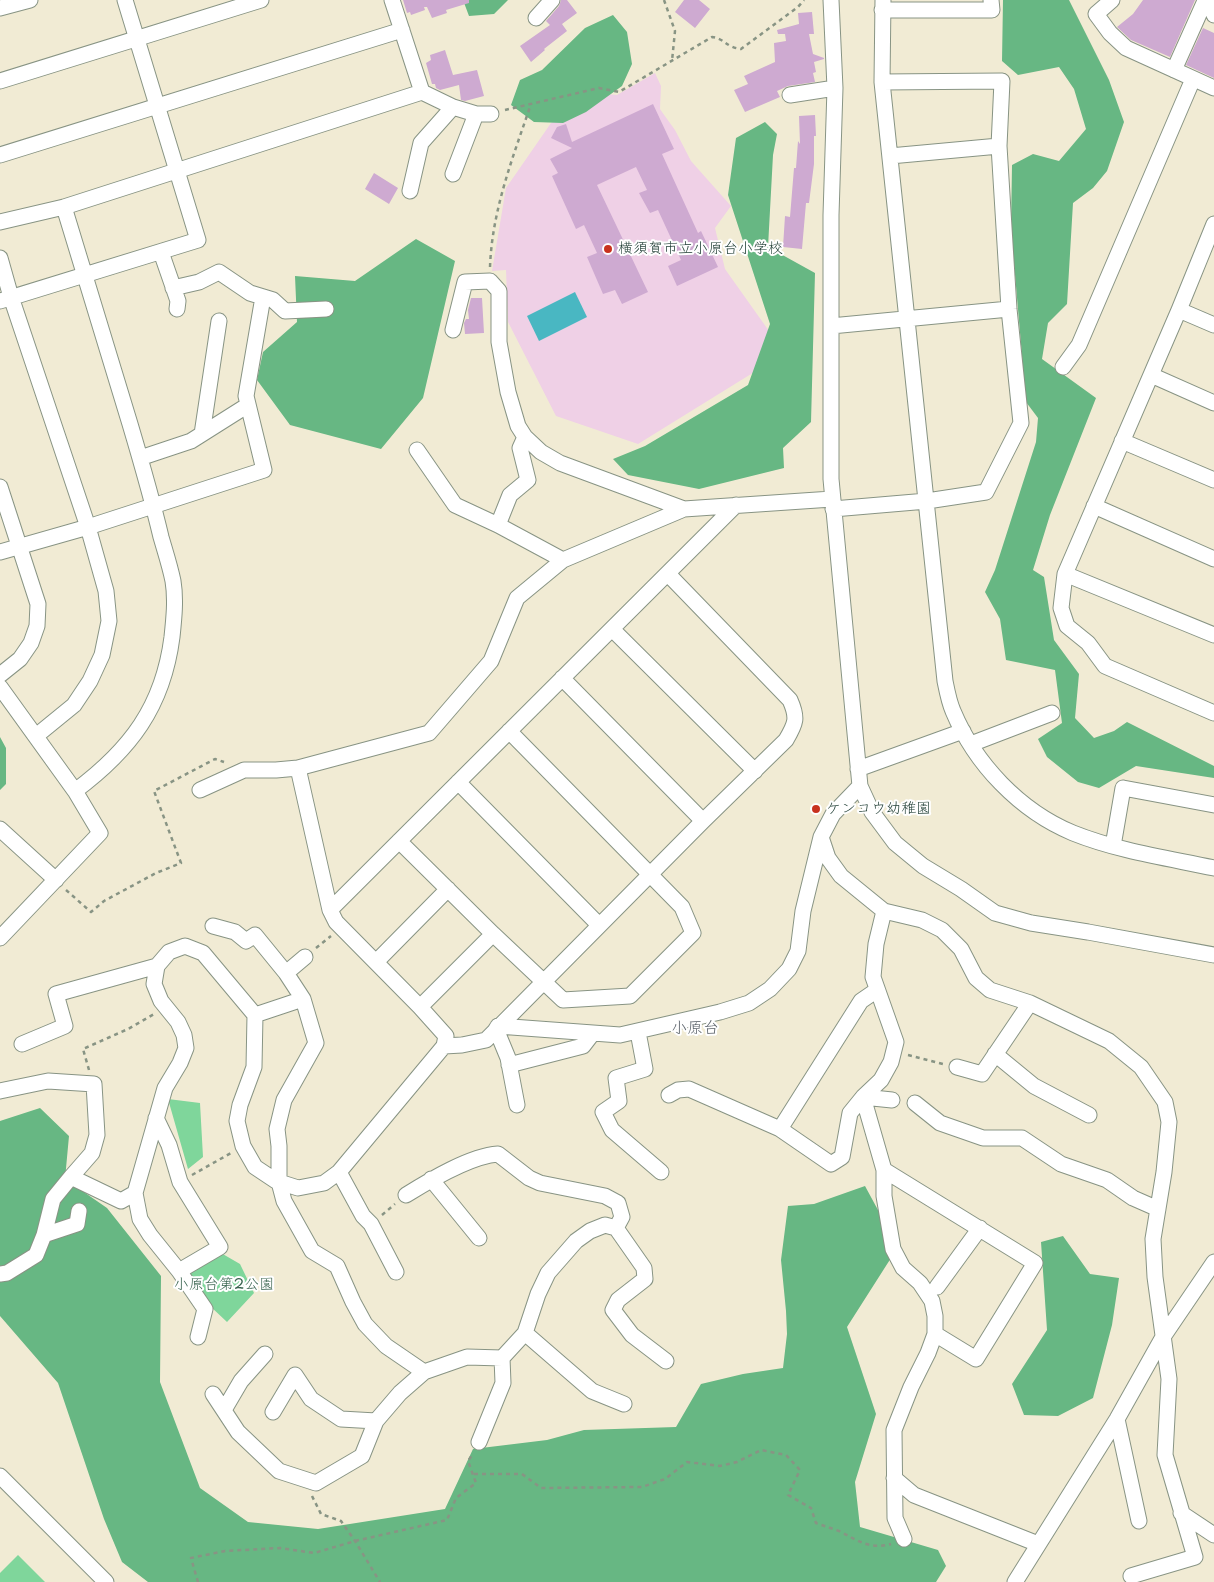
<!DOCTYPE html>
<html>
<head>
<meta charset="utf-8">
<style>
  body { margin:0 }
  canvas { display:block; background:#f1ebd4 }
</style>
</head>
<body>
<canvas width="1214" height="1582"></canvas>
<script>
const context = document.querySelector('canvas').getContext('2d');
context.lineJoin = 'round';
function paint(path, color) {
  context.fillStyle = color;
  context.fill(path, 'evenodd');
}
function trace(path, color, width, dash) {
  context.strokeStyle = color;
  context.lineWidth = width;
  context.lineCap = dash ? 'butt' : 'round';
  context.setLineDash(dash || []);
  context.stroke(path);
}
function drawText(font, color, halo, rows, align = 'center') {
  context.font = font + ' "Playpen Sans","Klee One",sans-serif';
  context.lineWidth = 4;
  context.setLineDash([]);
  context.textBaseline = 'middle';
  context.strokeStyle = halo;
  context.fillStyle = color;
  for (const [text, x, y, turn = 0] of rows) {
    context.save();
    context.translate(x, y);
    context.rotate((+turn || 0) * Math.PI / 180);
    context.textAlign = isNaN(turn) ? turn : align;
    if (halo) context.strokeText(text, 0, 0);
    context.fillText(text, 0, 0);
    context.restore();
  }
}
paint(new Path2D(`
  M655 73 661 86 660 109 662 112 675 130 691 161 731 206 715 228 725 269 769 331 764 366 638 444 556 416 508 322 506 270 492 271 506 188 551 123 605 94 617 95Z`), '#efd0e6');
paint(new Path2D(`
  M168 1099 200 1103 203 1157 188 1169Z
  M221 1253 240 1264 254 1293 227 1322 210 1306 186 1274Z
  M18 1555 45 1582H0V1573Z`), '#7fd69b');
paint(new Path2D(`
  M463 0H508L494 14 469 16Z
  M1003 0H1069L1109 80 1124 122 1107 171 1093 188 1073 203 1067 304 1048 323 1042 359 1096 398 1050 515 1033 570 1044 577 1054 640 1079 674 1075 718 1094 738 1114 731 1127 722 1214 766V778L1136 766 1099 788 1078 782 1047 757 1038 739 1062 723 1055 670 1006 660 1000 619 985 592 995 570 1036 442 1038 418 1026 402 1011 228 1012 165 1033 154 1059 161 1086 129 1074 89 1059 67 1018 75 1002 61Z
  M613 15 627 32 632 64 622 86 586 112 563 123 534 122 511 105 520 80 542 70 585 28Z
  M765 122 777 134 773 155 768 247 815 273 811 422 783 448 784 468 699 489 628 475 613 459 645 446 748 385 770 324 728 195 736 138Z
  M416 239 455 261 423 398 381 449 290 425 257 380 263 352 297 322 295 276 355 281Z
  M0 737 6 748V784L0 790Z
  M40 1108 69 1136 65 1179 107 1208 161 1276 160 1382 200 1488 248 1522 318 1529 445 1509 473 1449 547 1440 584 1430 676 1427 701 1384 743 1374 783 1368 787 1334 786 1311 781 1260 788 1206 814 1204 865 1186 898 1247 847 1327 876 1414 855 1482 860 1527 938 1550 946 1566 936 1582H148L122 1562 104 1519 58 1383 0 1316V1121Z
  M1063 1236 1090 1274 1119 1278 1112 1325 1093 1398 1058 1416 1024 1415 1012 1384 1047 1330 1041 1242Z`), '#67b783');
paint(new Path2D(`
  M575 292 587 317 539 341 527 316Z`), '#49b7c2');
paint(new Path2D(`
  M403 0H469V3L446 10 447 13 432 18 427 7H424L425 10 411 15 410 12 407 13Z
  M561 0H567L577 13 562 24 567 31 544 49 545 50 531 62 520 46 550 25 546 21 559 6Z
  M684 0H699L710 9 695 28 675 12Z
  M1143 0H1195L1170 57 1131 40 1117 27 1133 14Z
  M812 12 814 34H809L813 54 824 58V59L814 62 816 72 813 73 815 82 788 86 777 91 780 97 745 112 734 90 748 84 744 76 775 62 774 43 786 41 785 34H778L777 30 799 24 798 13Z
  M1203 28 1214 33V78L1186 65Z
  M445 50 453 75 477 70 484 96 465 101 461 100 459 85 440 90 436 88 435 84H432L426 63 431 60 430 55Z
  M653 104 674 149 662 154 698 233 701 231 718 267 677 286 668 266 681 260 658 210 650 213 639 193 647 190 636 167 597 185 648 292 622 304 615 290 603 294 587 257 597 253 584 225 576 229 552 176 558 173 550 159 572 148 551 138 557 127 566 124 572 142Z
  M815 115 816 136H814V164L809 203H806L802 249 783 247 785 216 790 217 794 168H796L798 141 800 144 799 116Z
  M374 173 398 188 389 204 365 189Z
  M471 298H482L484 333 465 334 464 323 466 319H469L468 310Z`), '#ceaad1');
const minor = new Path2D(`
  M831 0 835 88 831 215V479L860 786 872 812 895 843 923 866 961 889 995 913 1031 923 1088 932 1214 955
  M883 0 882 82 945 681C947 691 949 702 953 711 975 764 1020 811 1073 833 1118 851 1167 858 1214 868
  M1112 0 1096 14 1110 33 1126 48 1214 88
  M1209 0 1214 15
  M0 8 30 0
  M882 10H992L991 0
  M536 18 552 0
  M1174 70 1204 3 1207 0
  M0 81 261 0
  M422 92 453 107 476 114 453 174
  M790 95 835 88
  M476 114H491
  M0 155 402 30
  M890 156 999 146
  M410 191 421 143 453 107
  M64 207C86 279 108 352 130 424 141 461 152 499 161 537 165 551 170 566 173 581 176 599 174 618 172 637 163 707 130 750 75 791
  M0 222 64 207 422 92 392 0
  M1214 224 1179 310 1065 574 1061 608 1067 626 1088 643 1105 666 1214 713
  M161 252 178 301 177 309
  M0 258 11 297 88 527 106 591 109 621 102 655 90 681 74 705 36 736
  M173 288 199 282 219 272 250 293 273 300 285 311 326 309
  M0 301 198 240 125 0
  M1179 310 1214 325
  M831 326 1009 309
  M453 330 465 282 490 281 499 291V342L508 392 518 426 525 437 541 452 560 463 684 509
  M1063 367 1079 345 1193 79
  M1151 375 1214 403
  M202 434 219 321
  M1122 441 1214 480
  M417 450 455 505 498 525 563 560
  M140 458 191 441 248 405
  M0 487 38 604 37 626 31 643 20 659 0 675
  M1094 506 1214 559
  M833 509 927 501 986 492 1021 423 1009 309 999 146 1002 81 882 82
  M498 525 510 495 528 480 520 448 525 437
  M0 552 88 527 264 470 246 396 263 297
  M1065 574 1214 635
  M612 629 755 771
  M562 678 703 821
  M0 687 75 791 100 833 0 938
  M971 744 1052 713
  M858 769 963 731
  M458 782 599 925
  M200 790 244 770H276L298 768 429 733 491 661 517 598 563 560 684 509 832 499
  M0 829 56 880
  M821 837 828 858 841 876 884 911 922 920 942 930 961 949 976 978 990 990 1030 1003 1109 1041 1141 1067 1165 1102 1169 1122 1164 1172 1153 1239 1155 1277 1169 1379 1165 1455 1195 1557 1131 1576
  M399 841 493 934 563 1000 630 996 693 933 682 907 509 731
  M1113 846 1123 788 1214 805
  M330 910 736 505
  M213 926 235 932 246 941 255 935 286 973 303 999 316 1043 284 1100 277 1129 279 1146V1182L284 1201 312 1251 337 1266 353 1302 365 1324 386 1346 424 1372
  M376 962 448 889
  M286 973 305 957
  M420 1007 493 934
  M255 1015 303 999
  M498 1026 620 1035 720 1012 749 1003 770 989 789 969 798 951 803 911 821 837 833 814 860 786
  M496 1029 508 1058 517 1105
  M638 1032 645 1069 616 1078 619 1101 603 1112 612 1130 661 1172
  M22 1044 65 1026 56 994 157 966
  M444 1046 462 1045 486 1040 703 821 786 740C796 723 798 718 790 700L668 574
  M995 1054 1034 1086 1089 1115
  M509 1065 583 1046 593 1033
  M957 1067 982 1074 1030 1003
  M0 1091 48 1081 94 1084 97 1135 92 1153 71 1177 121 1201 135 1193
  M669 1095 678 1090 689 1089 780 1129 831 1164 842 1157 850 1113 863 1097 881 1080 891 1062 896 1042 873 977 876 944 884 911
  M892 1100 863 1097 884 1170 1035 1263 976 1359 935 1334
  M915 1103 940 1123 983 1138H1022L1061 1164 1107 1180 1133 1198 1158 1209
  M156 1118 169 1145 180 1182 220 1247 179 1271
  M780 1129 861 1001 877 990
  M884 1170V1196L893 1249 903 1268 920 1283 932 1301 935 1316V1334L928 1353 911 1387 894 1430 895 1518 904 1539
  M339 1172 363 1216 371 1224 396 1272
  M431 1179 479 1238
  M406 1195C430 1180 470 1156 498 1154L529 1178 540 1183 605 1196 618 1203 622 1217 616 1228
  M44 1235 77 1224 79 1211
  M0 1274 7 1273 36 1255 44 1235 53 1199 71 1177
  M937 1287 980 1228
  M525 1333 592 1391 624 1404
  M198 1337 205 1309 179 1271 150 1235 140 1219 135 1193 165 1088 180 1063 186 1048 184 1035 178 1022 161 1001 154 984 157 966 169 952 185 946 203 953 255 1015 254 1067 240 1105 237 1121 243 1146 255 1167 276 1181 298 1188 324 1183 339 1172 444 1046 446 1036 420 1007 336 922 330 910 298 768
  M213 1394 238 1432 279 1471 316 1483 362 1456 376 1421 400 1393 424 1372 467 1357 502 1358
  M224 1410 241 1381 265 1354
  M273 1412 295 1375 311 1399 341 1419 376 1421
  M1117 1419 1139 1521
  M479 1442 503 1383 502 1358 525 1333 538 1294 548 1273 576 1241 590 1231 605 1225 616 1228 644 1268 645 1279 618 1300 613 1310 632 1335 666 1361
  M0 1476 106 1582
  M894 1478 914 1495 1038 1544
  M1181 1513 1214 1535
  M1015 1582 1117 1419 1163 1337 1214 1262`);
trace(minor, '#889484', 17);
trace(new Path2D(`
  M664 0 675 31 672 61
  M505 110 599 88 619 92 712 37C726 39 725 47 741 49L798 7 804 0
  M490 267C492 210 513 157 531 104
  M66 890 91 912 104 901 156 873 181 863 154 791 215 759 224 762
  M316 948 331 936
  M908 1055 943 1064
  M89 1070 83 1049 128 1029 154 1014
  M192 1175 231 1153
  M382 1215 395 1204
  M474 1474H522L541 1488 642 1487 665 1479 687 1462 720 1466 737 1462 761 1450 786 1455 800 1470 788 1495 811 1508 816 1523C824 1526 831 1528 839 1531 857 1540 869 1550 891 1544
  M312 1496 321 1514 341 1521 355 1541 380 1582
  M198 1582 191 1558 225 1551 280 1548 314 1553 355 1541 447 1520 456 1498 476 1483 468 1461 472 1455`), '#889484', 2.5, [4, 4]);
trace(minor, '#fff', 15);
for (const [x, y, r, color] of [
  [608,249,5,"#c8321e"],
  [816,809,5,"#c8321e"]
]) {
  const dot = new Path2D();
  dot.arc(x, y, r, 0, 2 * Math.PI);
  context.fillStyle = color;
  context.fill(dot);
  trace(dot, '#fff', 2);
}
drawText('15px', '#1f3d34', '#fff', [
  ["横須賀市立小原台小学校",618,249],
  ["ケンコウ幼稚園",826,809]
], 'left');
drawText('15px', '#37634e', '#fff', [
  ["小原台第2公園",224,1285]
]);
drawText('16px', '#5c636b', '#fff', [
  ["小原台",695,1029]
]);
</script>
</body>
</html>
